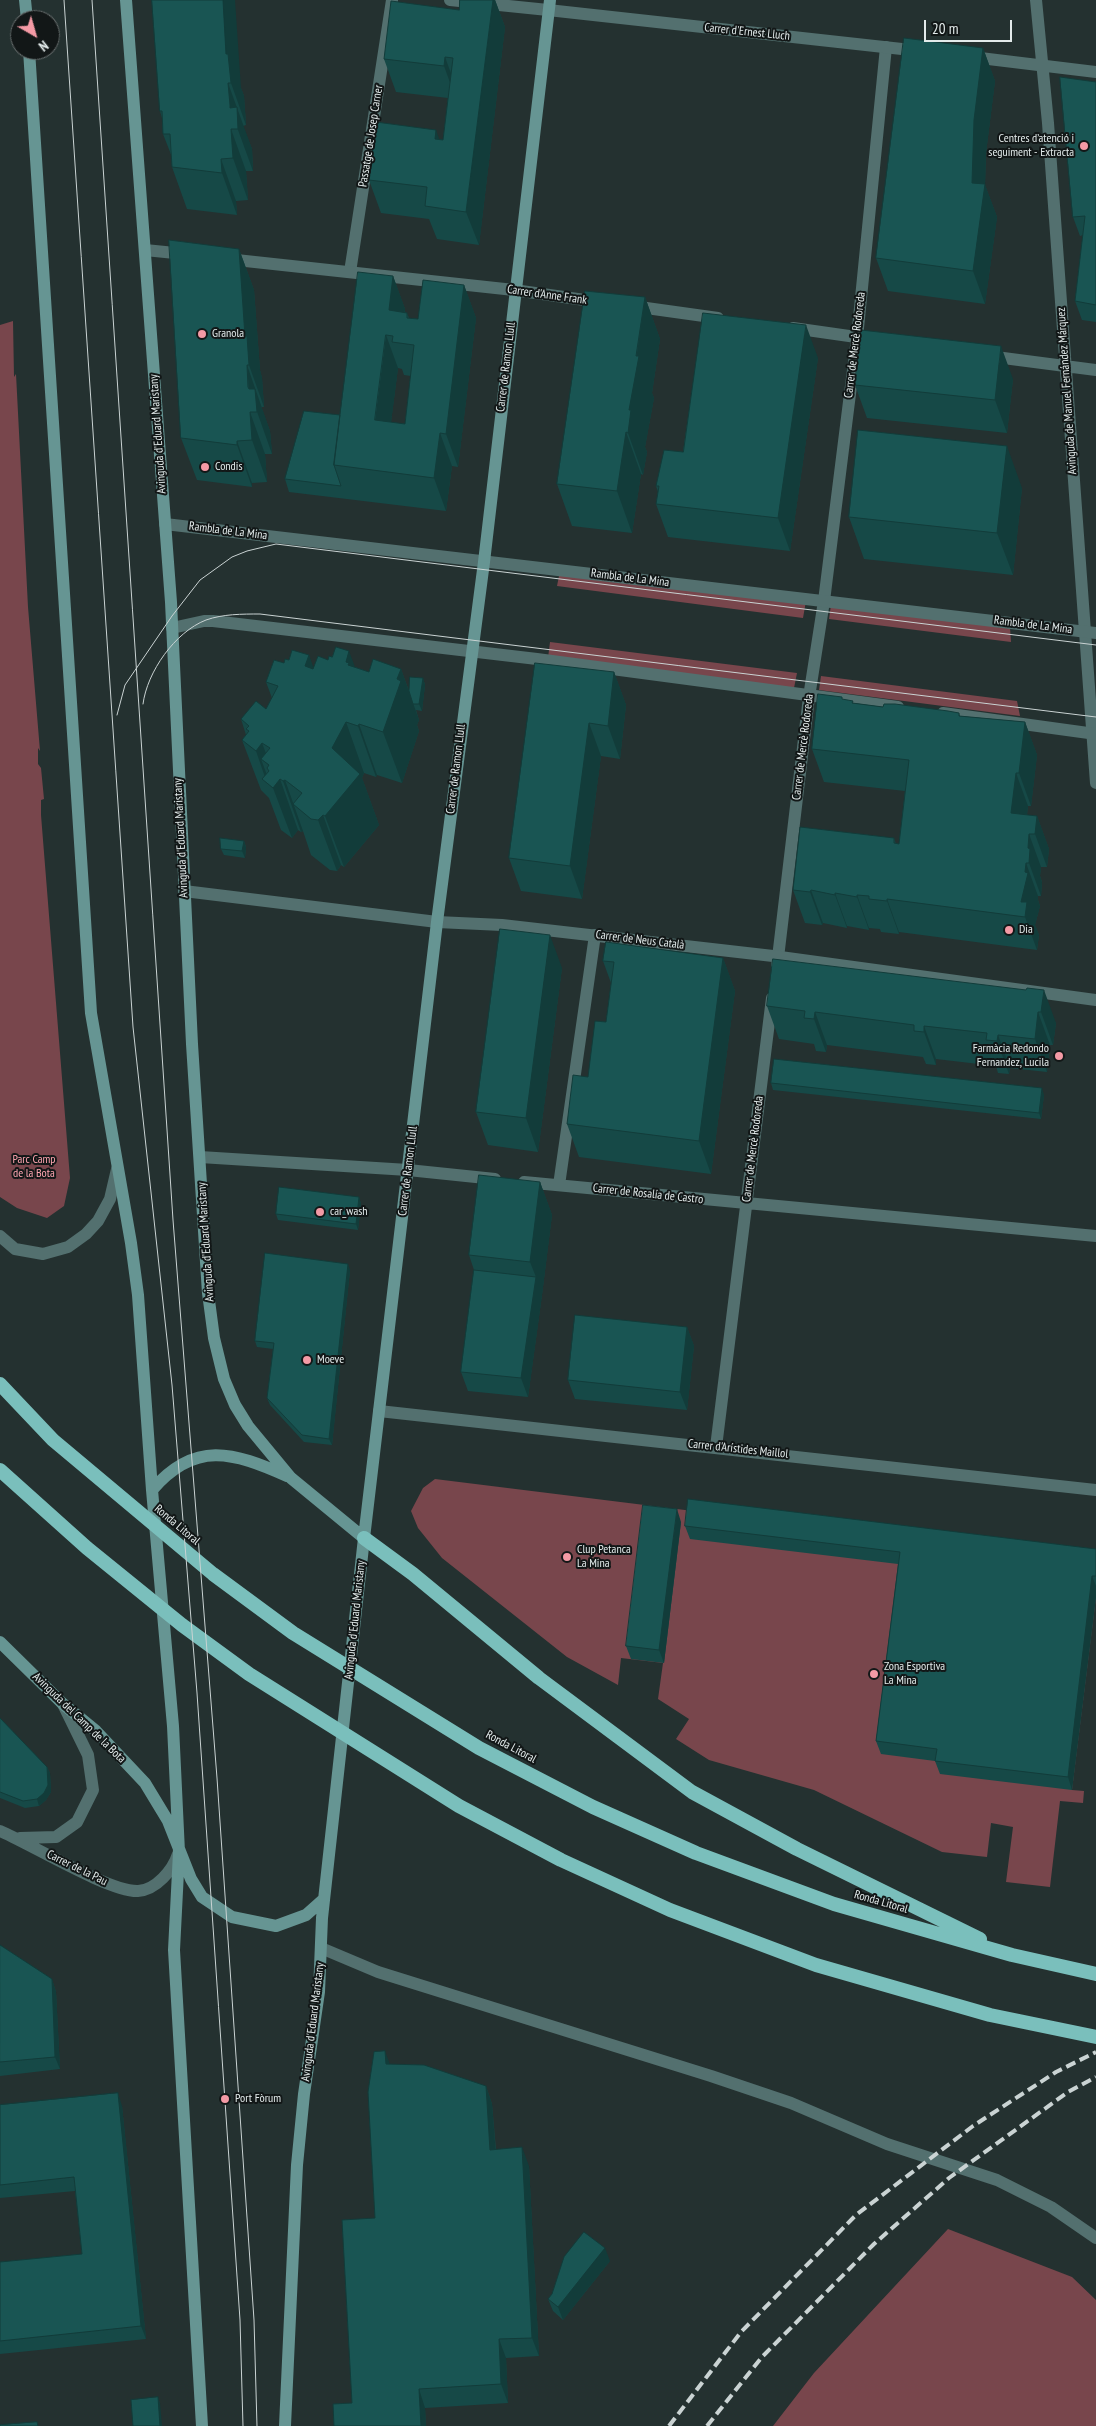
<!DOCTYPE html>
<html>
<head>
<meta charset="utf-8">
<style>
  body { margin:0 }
  #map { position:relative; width:1096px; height:2426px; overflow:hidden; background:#243130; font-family:"PT Sans Narrow",sans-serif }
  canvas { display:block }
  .north { position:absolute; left:10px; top:10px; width:50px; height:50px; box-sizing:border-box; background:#121717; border:1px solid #666c6c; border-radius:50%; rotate:142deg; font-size:14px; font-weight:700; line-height:20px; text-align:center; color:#e3ebeb }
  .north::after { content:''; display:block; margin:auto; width:18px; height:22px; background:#f49aa5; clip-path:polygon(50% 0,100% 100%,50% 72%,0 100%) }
  .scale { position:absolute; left:924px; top:20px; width:88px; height:22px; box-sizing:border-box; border:2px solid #e3ebeb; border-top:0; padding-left:6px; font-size:15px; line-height:18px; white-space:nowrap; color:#e3ebeb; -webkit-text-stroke:4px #121717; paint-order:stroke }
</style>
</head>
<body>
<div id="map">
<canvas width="1096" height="2426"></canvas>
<div class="north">N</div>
<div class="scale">20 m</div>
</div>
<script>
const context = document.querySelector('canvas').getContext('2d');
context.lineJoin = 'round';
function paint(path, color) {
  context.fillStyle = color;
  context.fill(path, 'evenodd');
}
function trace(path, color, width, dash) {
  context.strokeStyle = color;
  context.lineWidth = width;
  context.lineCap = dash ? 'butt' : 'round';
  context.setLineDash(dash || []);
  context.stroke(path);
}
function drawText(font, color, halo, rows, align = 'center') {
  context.font = font + ' "PT Sans Narrow",sans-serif';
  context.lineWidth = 4;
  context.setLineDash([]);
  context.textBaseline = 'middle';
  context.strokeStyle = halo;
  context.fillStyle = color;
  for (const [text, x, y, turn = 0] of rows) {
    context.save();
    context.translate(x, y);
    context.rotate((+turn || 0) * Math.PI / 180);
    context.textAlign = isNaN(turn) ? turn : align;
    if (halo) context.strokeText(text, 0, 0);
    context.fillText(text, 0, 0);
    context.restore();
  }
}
paint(new Path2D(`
  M13 321 14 377 16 374 28 607 40 751 38 748V764L41 768 44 799 41 800V815L70 1178 64 1206 47 1218 17 1208 0 1197V325Z
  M560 571 806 601 803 618 557 586Z
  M831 605 1010 627 1011 642 829 619Z
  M550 642 797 673 794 688 548 658Z
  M821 676 1017 701 1020 716 819 690Z
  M435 1479 1096 1561V1597L1072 1790 1084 1791 1083 1803 1060 1801 1050 1887 1006 1882 1013 1827 991 1823 987 1857 942 1852 814 1790 709 1760 676 1739 689 1719 658 1699 663 1663 621 1658 618 1685 567 1657 442 1558 418 1528 411 1511 423 1488Z
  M948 2229 1072 2277 1096 2300V2426H773L814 2373Z`), '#78464c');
trace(new Path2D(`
  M450 0 548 10
  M350 272 392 0
  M777 966 809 697 824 601 857 338 886 47
  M200 1157 408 1170 495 1179
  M524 1182 1096 1236
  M559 1185 595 935
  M716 1447 772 998`), '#53706f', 12);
trace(new Path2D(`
  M1036 0 1048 123 1096 783
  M548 10 920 51
  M972 57 1096 72
  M145 250 185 254
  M227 259 514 290 599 302
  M632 306 718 318
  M793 328 877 340
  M988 356 1096 370
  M184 891 437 922 502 925 773 956 1096 1000
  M379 1411 1096 1490
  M0 1831C31 1844 109 1892 138 1891 156 1890 173 1870 178 1854
  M20 1838 56 1837 77 1822 93 1790 88 1755 63 1704
  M321 1948 378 1972 711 2076 791 2103 887 2144 997 2180 1051 2207 1096 2238`), '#53706f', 12);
trace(new Path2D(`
  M165 524 1096 633
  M172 628 204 621H213L537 659 898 707
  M943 713 1096 734
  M0 1236 15 1249 43 1254 68 1247 86 1234 98 1221 110 1199 117 1169`), '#53706f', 12);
trace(new Path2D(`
  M25 0 27 20
  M126 0 171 602 192 1044 208 1293 214 1338 224 1379 235 1405 248 1426 291 1478 364 1538
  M29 50 91 1013 131 1243 138 1295 152 1490 173 1726 179 1852 174 1950 202 2426
  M152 1490C195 1440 233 1452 287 1476
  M0 1642 63 1704 96 1731 145 1783 168 1821 191 1879 202 1897 232 1917 276 1926 306 1915 324 1899
  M285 2426 297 2165 304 2094 319 1992 322 1918 364 1538 437 922 484 562 550 0`), '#669593', 12);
trace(new Path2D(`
  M0 1384 53 1440 213 1574 293 1633 479 1748 593 1807 696 1853 834 1904 1012 1955 1096 1974
  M0 1470 87 1548 182 1625 249 1674 459 1806 561 1860 670 1910 816 1965 990 2015 1096 2037
  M364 1538 413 1574 539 1678 692 1792 797 1849 980 1939`), '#7abfbc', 14);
trace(new Path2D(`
  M64 0 133 1027 172 1385 197 1693 240 2320 243 2426
  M92 0 173 1220 217 1778 254 2320 257 2426
  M143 704C147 672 175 632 206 620 223 614 242 614 260 614L1096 717
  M117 715 125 685 172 616 200 580 232 557 247 551 276 544 1096 645`), '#cad3d3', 1);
trace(new Path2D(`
  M669 2426 741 2332 856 2215 973 2126 1056 2072 1096 2052
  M707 2426 762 2357 874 2244 949 2178 1068 2092 1096 2077`), '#cad3d3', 4, [10, 5]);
paint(new Path2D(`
  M152 0 241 88 244 96 246 125 243 126 252 149 253 171H246L248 200 236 201 237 215 187 209 172 167V157L163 134 162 118 160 111Z
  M460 0H495L505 27 479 245 437 239 429 219 381 213 369 180 439 139 443 140 448 98 396 92 384 59 459 10Z
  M983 48 995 81 986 153 985 185 997 217 985 304 888 291 876 258Z
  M1096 82V322L1082 320 1075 301 1083 235 1080 236 1073 217Z
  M239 249 254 290 260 370 262 378 264 407H262V409L270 431 272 454H265L267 482 252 483V487L197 480 181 438Z
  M393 276 405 309V312L407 313 409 318 418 319 464 285 476 318 458 467 452 466 446 511 289 492 285 479 340 415ZM398 368 402 369 404 375 411 376 405 424 391 422Z
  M645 297 660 339 652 393 654 398 645 447 647 452 643 475 641 474 632 533 572 526 557 484Z
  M818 358 790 551 668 537 656 504 658 492 656 486 683 452Z
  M1013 379 1007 433 867 418 855 385Z
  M1022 488 1013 575 864 559 849 517Z
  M309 655 313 669 355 667 369 672 401 669 409 691 423 678 425 685 422 711 416 710 419 720 417 725 419 731 402 783 377 775 376 777 364 773 362 778 379 825 344 867 341 865 337 871 330 870 311 855 303 831 301 832 298 830 292 838 281 830 269 798 261 790 242 740 246 735 241 719 266 709 272 698 266 682 284 663 289 660Z
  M614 672 626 705 620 759 601 756 582 899 521 891 509 858Z
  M843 700 854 703 883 707 959 713 960 716 1025 722 1037 755 1031 806H1028L1027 815 1037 816 1049 849 1047 867H1041L1040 876 1042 882 1041 896H1038V900L1040 906 1035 925 1039 935 1037 950 899 932V934L881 932 880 929 869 928V930L847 926V928L823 923 822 925 805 923 793 890 894 838 896 844H899L905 791 824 782 812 749Z
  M244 841 246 847 245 858 224 855 221 849Z
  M723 958 735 991 711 1174 579 1157 567 1124 588 1077 606 1022 611 983 603 961Z
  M562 968 538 1152 488 1145 476 1112Z
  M1026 990 1056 1023 1053 1045H1050L1047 1072 1010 1068 1009 1074 998 1073 996 1066 936 1059V1065L926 1064 923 1057 827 1045 826 1052 816 1051 814 1044 779 1039 767 1006Z
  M771 1083 1044 1095 1041 1119 773 1090Z
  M540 1182 552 1215 542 1295 528 1397 468 1391 461 1372 474 1270 469 1255Z
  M359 1197 361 1204 358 1230 278 1220 276 1214Z
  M350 1270 332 1445 304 1442 270 1405 267 1398 273 1349 257 1347 255 1341Z
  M687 1327 694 1346 687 1410 575 1399 568 1380Z
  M681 1522 664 1663 631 1659 626 1646Z
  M685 1526 1096 1549V1597L1072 1790 940 1774 935 1761 881 1754 876 1741 898 1564 690 1539Z
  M0 1718 47 1767 50 1773 51 1792 46 1800 39 1806 25 1808 0 1798Z
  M0 1945 52 1979 56 1992 60 2069 0 2076Z
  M390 2064 486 2086 492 2104 496 2149 529 2166 539 2356 506 2358 508 2403 425 2408 426 2426H334L352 2403 375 2218Z
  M0 2105 122 2106 146 2339 0 2354V2262L82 2254 75 2191 0 2198Z
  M610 2261 563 2320 553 2311 548 2299Z`), '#164947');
paint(new Path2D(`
  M223 0H235L241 88 244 96 246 125 231 83 226 54Z
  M493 0H495L505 27 479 245 466 212Z
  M983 48 995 81 986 153 985 185 997 217 985 304 973 271 972 183 974 120Z
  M445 57 457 90 456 99 444 66Z
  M228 83 252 149 253 171 230 108Z
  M231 129 246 171 248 200 233 158Z
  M436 130 448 163 435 139Z
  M221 159 236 201 237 215 222 173Z
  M239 249 254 290 260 370 262 378 264 407 249 365 245 336Z
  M393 276 405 309 401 343 389 310Z
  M464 285 476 318 458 467 446 434Z
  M645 297 660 339 652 393 654 398 645 447 647 452 643 475 628 433 629 410Z
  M806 325 818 358 790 551 778 518Z
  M386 335 398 368 387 454 375 420Z
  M1001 346 1013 379 1007 433 995 400Z
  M247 365 270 431 272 454 249 389Z
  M250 412 265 454 267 482 252 440Z
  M626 432 641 474 632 533 617 491Z
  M440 433 452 466 446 511 434 478Z
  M237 441 252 483V487L237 445Z
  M1007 446 1022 488 1013 575 997 533Z
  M349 651 368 702 346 662Z
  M309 655 327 706 305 666Z
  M401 669 419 720 417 725 419 731 402 783 383 732 397 679Z
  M614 672 626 705 620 759 608 726Z
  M423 678 425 685 422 711 419 704Z
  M346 722 364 773 362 778 379 825 344 867 325 816 332 748Z
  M1025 722 1037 755 1031 806 1019 773Z
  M589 723 601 756 582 899 570 866Z
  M359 724 377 775 376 777 358 726Z
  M262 743 277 783 280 779 298 830 292 838 273 788 269 765 261 759 271 786 267 783 256 751Z
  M1016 773 1028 806 1023 846 1011 813Z
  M285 780 303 831 301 832 283 781Z
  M323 815 341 865 337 871 318 820Z
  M1037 816 1049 849 1047 867 1035 834Z
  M1029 834 1041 867 1040 876 1042 882 1041 896 1029 863 1028 848Z
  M244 841 246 847 245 858 242 851Z
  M1026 863 1038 896V900L1040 906 1035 925 1039 935 1037 950 1025 917 1021 902Z
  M811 890 823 923 822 925 810 892Z
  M835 893 847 926V928L835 895Z
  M857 895 869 928V930L857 897Z
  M887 899 899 932V934L887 901Z
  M550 935 562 968 538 1152 526 1118Z
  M723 958 735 991 711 1174 699 1141Z
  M1044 990 1056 1023 1053 1045 1041 1012Z
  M815 1012 827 1045 826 1052 814 1019Z
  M1038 1012 1050 1045 1047 1072 1035 1039Z
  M924 1026 936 1059V1065L924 1032Z
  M998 1035 1010 1068 1009 1074 997 1041Z
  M1042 1088 1044 1095 1041 1119 1039 1113Z
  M540 1182 552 1215 542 1295 528 1397 521 1378 536 1277 530 1262Z
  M359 1197 361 1204 358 1230 356 1224Z
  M348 1264 350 1270 332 1445 329 1439Z
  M687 1327 694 1346 687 1410 680 1392Z
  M677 1509 681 1522 664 1663 659 1650Z
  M1092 1576 1096 1586V1597L1072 1790 1068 1777Z
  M47 1767 50 1773 51 1792 46 1800 39 1806 37 1799Z
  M52 1979 56 1992 60 2069 55 2057Z
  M385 2051 392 2070 386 2064Z
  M486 2086 492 2104 497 2169 490 2150Z
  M118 2093 122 2106 146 2339 141 2326Z
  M522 2147 529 2166 539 2356 532 2338Z
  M605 2248 610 2261 563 2320 558 2307Z
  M499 2339 506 2358 508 2403 501 2384Z
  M419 2389 425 2408 426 2426H421Z
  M158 2397 160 2403 162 2426H160Z`), '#123c3a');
const building = new Path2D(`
  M152 0H223L226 54H228L231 83H228L230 105V108L237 107 238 129H231L233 158 221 159 222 173 172 167 170 134H163L162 111H160Z
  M460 0H493L466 212 425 206 427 187 369 180 376 122 436 130 435 139 443 140 453 58 445 57 444 66 384 59 391 1 459 10Z
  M904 38 983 48 974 120 972 183 985 184 973 271 876 258Z
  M1060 77 1096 82V305L1075 301 1085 216 1073 217Z
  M169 240 239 249 245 336H247L249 365H247L248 387 249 389H255L257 412H250L252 440 237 441V445L181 438Z
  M358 272 393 276 389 310 407 313V318L418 319 423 280 464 285 446 434 440 433 434 478 334 465ZM386 335 393 336 392 342 414 345 405 424 375 420Z
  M585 291 645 297 636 356H639L629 410H631L628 433 626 432 617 491 557 484Z
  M703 313 806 325 778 518 656 504 659 486H656L664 450 683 452Z
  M861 330 1001 346 995 400 855 385Z
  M304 411 340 415 334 465 341 486 285 479Z
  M858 430 1007 446 997 533 849 517Z
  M336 647 349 651 346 662 349 663 348 665 369 672 373 659 401 669 397 679 401 681 383 732 359 724 358 726 346 722 332 748 360 774 325 816 323 815 318 820 311 819 293 804 302 793 285 780 283 781 280 779 273 788 262 779 269 771 267 768 269 765 261 759 270 748 262 743 256 751 242 740 249 731 246 729 249 726 241 719 256 701 266 709 278 686 266 682 274 660 284 663 285 659 289 660 292 650 309 655 305 666 313 669 318 656 328 660 329 656 332 657Z
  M535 663 614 672 608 726 589 723 570 866 509 858Z
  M410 677 423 678 419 704H413L409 691Z
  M818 694 842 697V699L853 701 852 703 883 707 884 704H895L948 711 959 713V716L1025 722 1019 773H1016L1011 813 1037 816 1035 834H1029L1028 848 1030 849 1029 863H1026L1025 872 1028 873 1021 902H1027L1025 917 887 899V901L869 899V896L857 895V897L835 893V895L811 890 810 892 793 890 800 827 894 838V843L899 844 909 760 812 749Z
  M220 838 244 841 242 851 221 849Z
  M500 929 550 935 526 1118 476 1112Z
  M606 942 723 958 699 1141 567 1124 573 1075 588 1077 595 1021 606 1022 614 962 603 961Z
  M773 959 1026 990 1027 988 1044 990 1041 1012H1038L1035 1039 998 1035 997 1041 986 1040 987 1033 924 1026V1032L914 1031V1025L815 1012 814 1019 804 1018 805 1011 767 1006Z
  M774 1059 1042 1088 1039 1113 771 1083Z
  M479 1175 540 1182 530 1262 469 1255Z
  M279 1187 359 1197 356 1224 276 1214Z
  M265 1253 348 1264 329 1439 302 1435 267 1398 274 1343 255 1341Z
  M474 1270 536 1277 521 1378 461 1372Z
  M575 1315 687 1327 680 1392 568 1380Z
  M688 1499 1096 1549V1576H1092L1068 1777 935 1761 937 1749 876 1741 900 1552 685 1526Z
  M643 1505 677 1509 659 1650 626 1646Z
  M0 1718 47 1767 48 1785 44 1793 37 1799 23 1801 0 1792Z
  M0 1945 52 1979 55 2057 0 2062Z
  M385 2051 386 2064 424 2065 486 2086 490 2150 522 2147 532 2338 499 2339 501 2384 419 2389 421 2426H334L333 2404 352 2403 342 2220 375 2218 368 2092 374 2052Z
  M118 2093 141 2326 0 2341V2262L82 2254 74 2177 0 2185V2105Z
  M584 2232 605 2248 558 2307 548 2299 552 2294 564 2257Z
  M158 2397 160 2426H133L131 2400Z
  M37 2422 38 2426H0V2425Z`);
paint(building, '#195553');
trace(building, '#123c3a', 1);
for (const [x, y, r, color] of [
  [1084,146,5,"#f49aa5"],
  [202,334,5,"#f49aa5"],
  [205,467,5,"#f49aa5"],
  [1009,930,5,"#f49aa5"],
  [1059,1056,5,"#f49aa5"],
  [320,1212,5,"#f49aa5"],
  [307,1360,5,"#f49aa5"],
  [567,1557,5,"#f49aa5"],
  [874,1674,5,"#f49aa5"],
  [225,2099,5,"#f49aa5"]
]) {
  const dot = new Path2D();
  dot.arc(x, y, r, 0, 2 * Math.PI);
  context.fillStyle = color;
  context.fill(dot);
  trace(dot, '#121717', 2);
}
drawText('12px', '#e3ebeb', '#121717', [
  ["Carrer d'Ernest Lluch",747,32,6],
  ["Passatge de Josep Carner",371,136,-81],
  ["Carrer d'Anne Frank",547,295,8],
  ["Carrer de Mercè Rodoreda",855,345,-83],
  ["Carrer de Ramon Llull",506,367,-83],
  ["Avinguda de Manuel Fernández Márquez",1067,391,-94],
  ["Avinguda d'Eduard Maristany",158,434,-94],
  ["Rambla de La Mina",228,531,7],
  ["Rambla de La Mina",630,578,7],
  ["Rambla de La Mina",1033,625,7],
  ["Carrer de Mercè Rodoreda",803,747,-83],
  ["Carrer de Ramon Llull",456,769,-83],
  ["Avinguda d'Eduard Maristany",181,838,-93],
  ["Carrer de Neus Català",640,940,7],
  ["Carrer de Mercè Rodoreda",753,1149,-83],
  ["Carrer de Ramon Llull",408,1171,-83],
  ["Carrer de Rosalía de Castro",648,1194,6],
  ["Avinguda d'Eduard Maristany",206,1242,-94],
  ["Carrer d'Arístides Maillol",738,1449,6],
  ["Ronda Litoral",177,1525,40],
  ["Avinguda d'Eduard Maristany",355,1620,-84],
  ["Avinguda del Camp de la Bota",79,1718,44],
  ["Ronda Litoral",511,1747,28],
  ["Carrer de la Pau",77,1868,26],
  ["Ronda Litoral",881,1902,16],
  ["Avinguda d'Eduard Maristany",313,2022,-83]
]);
drawText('12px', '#e3ebeb', '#121717', [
  ["Centres d’atenció i",1074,139,"right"],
  ["seguiment - Extracta",1074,153,"right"],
  ["Granola",212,334],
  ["Condis",215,467],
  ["Dia",1019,930],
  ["Farmàcia Redondo",1049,1049,"right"],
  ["Fernandez, Lucila",1049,1063,"right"],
  ["car_wash",330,1212],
  ["Moeve",317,1360],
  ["Clup Petanca",577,1550],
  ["La Mina",577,1564],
  ["Zona Esportiva",884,1667],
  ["La Mina",884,1681],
  ["Port Fòrum",235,2099]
], 'left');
drawText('12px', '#fea5b0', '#121717', [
  ["Parc Camp",34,1160],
  ["de la Bota",34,1174]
]);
</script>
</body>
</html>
